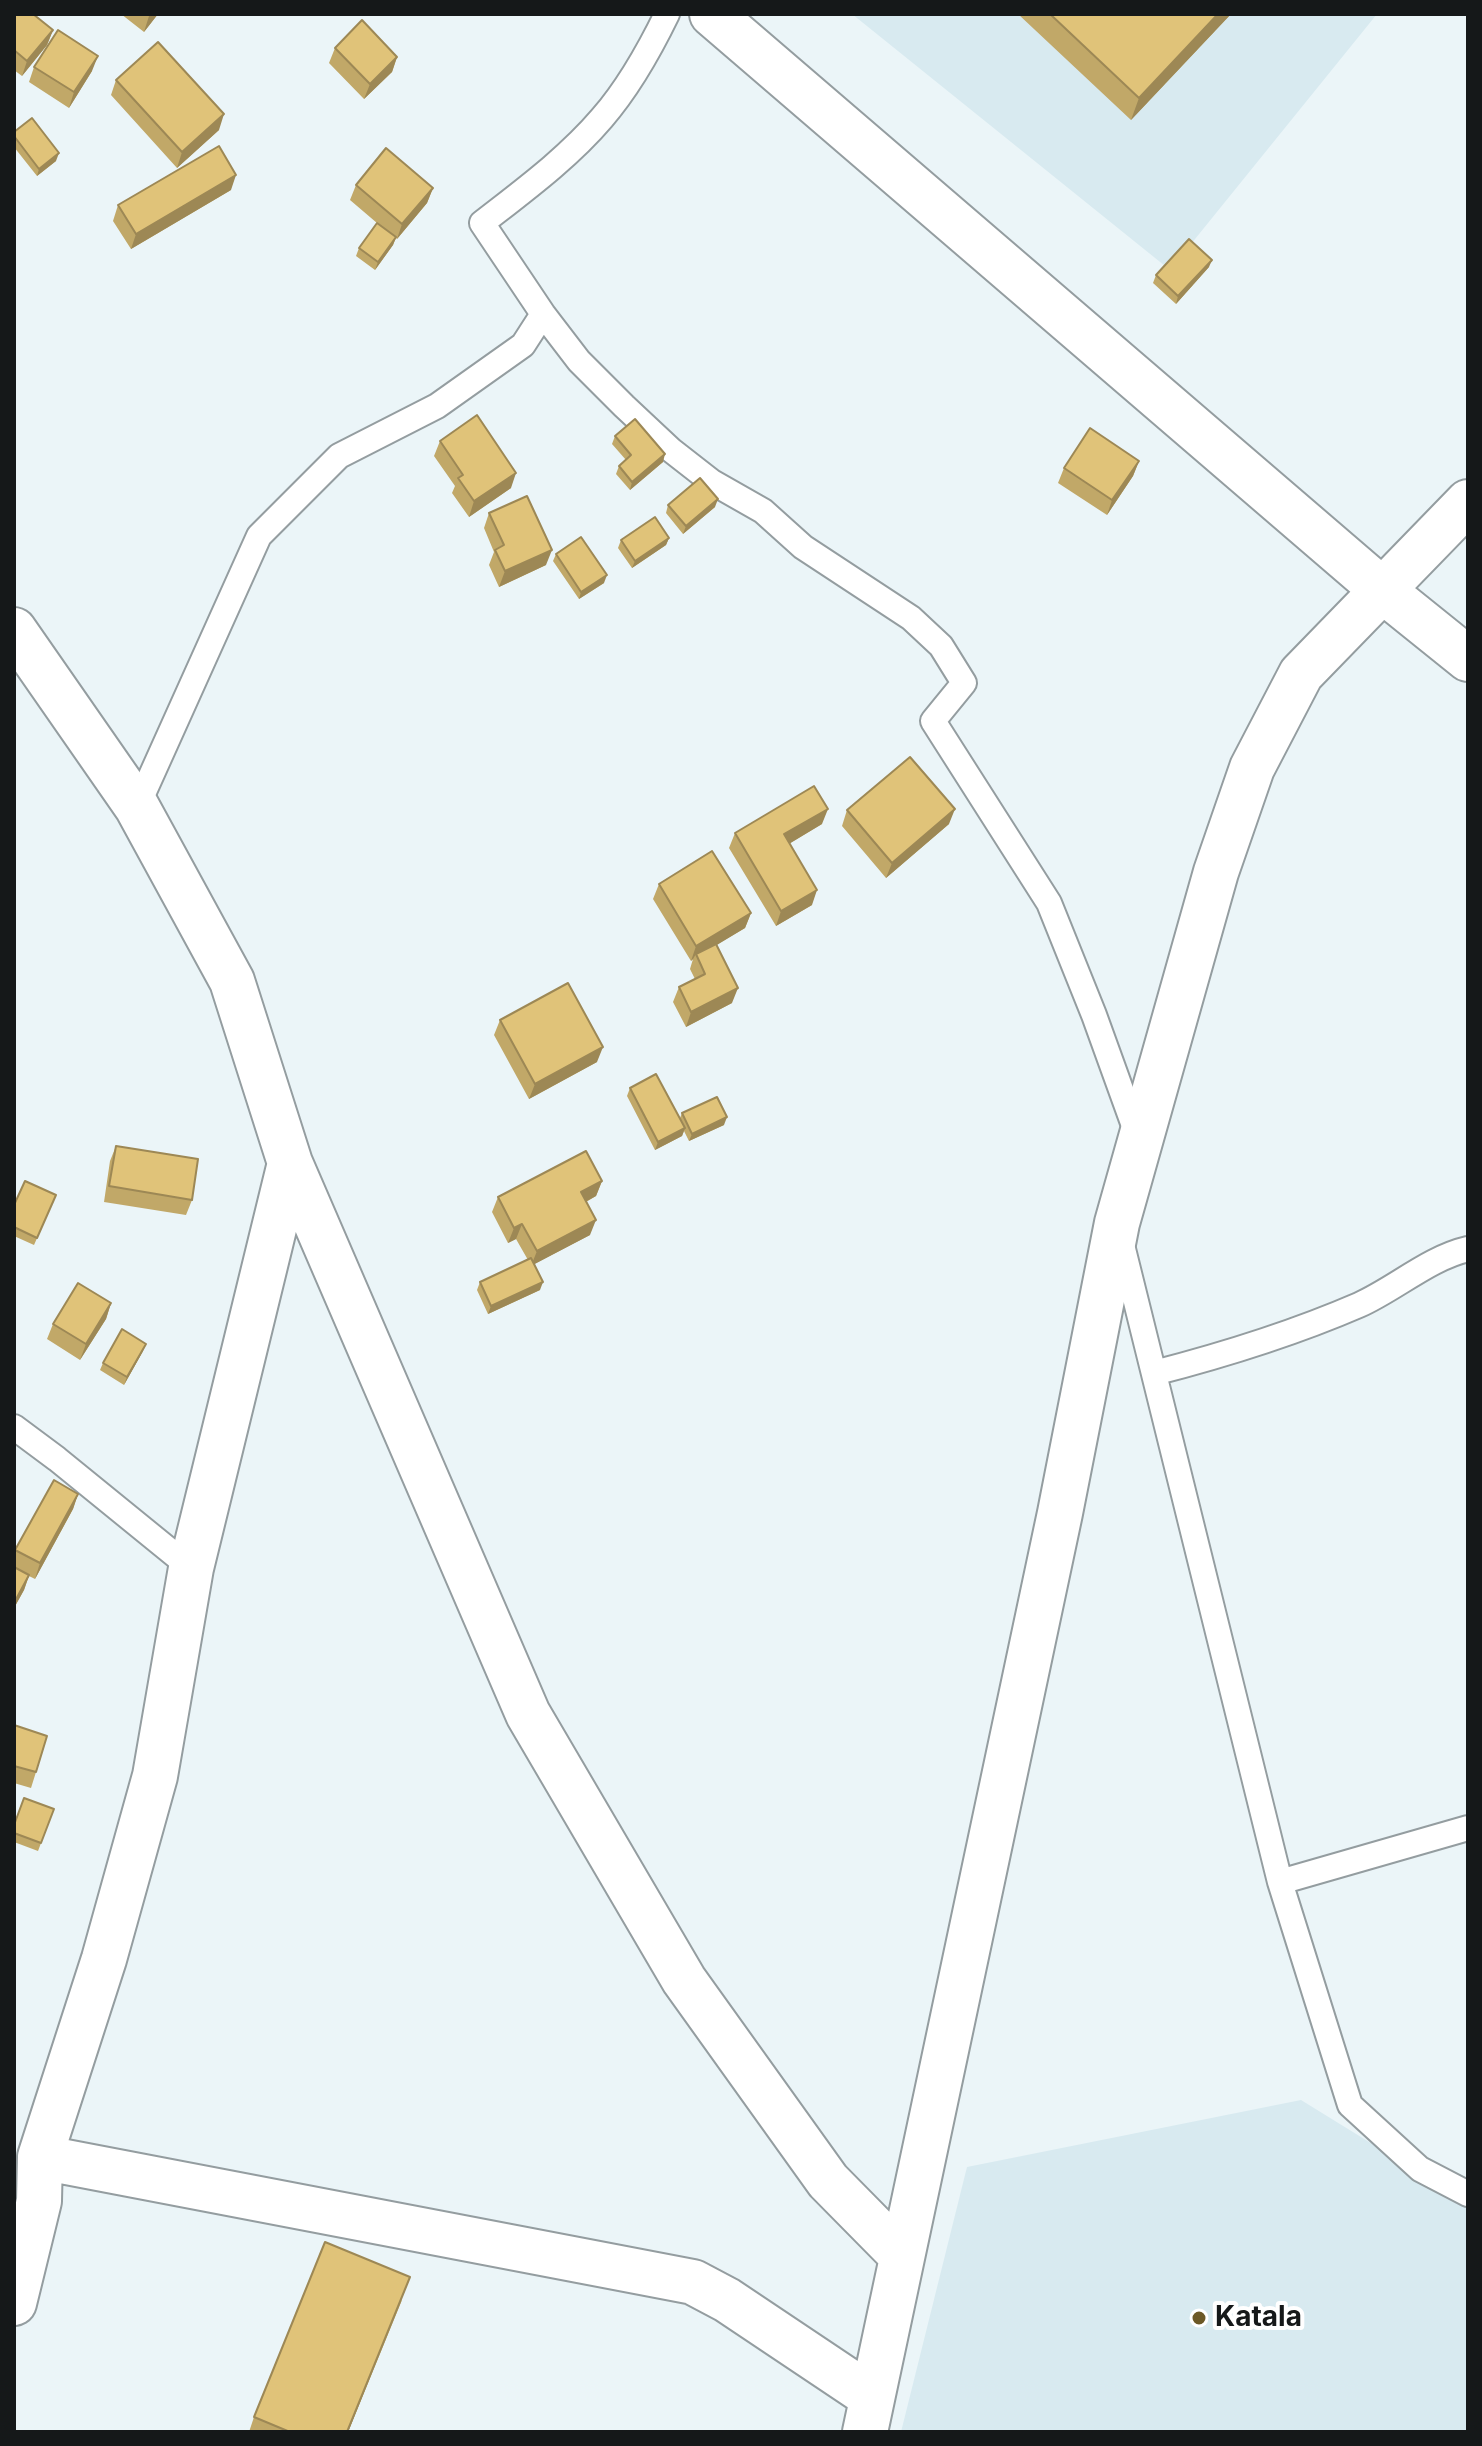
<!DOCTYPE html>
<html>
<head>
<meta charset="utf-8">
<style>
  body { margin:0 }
  #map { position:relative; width:1482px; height:2446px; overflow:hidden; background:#ebf5f8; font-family:Inter,sans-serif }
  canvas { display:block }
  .frame { position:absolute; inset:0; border:16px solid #151819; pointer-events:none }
</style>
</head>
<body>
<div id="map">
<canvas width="1482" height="2446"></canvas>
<div class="frame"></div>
</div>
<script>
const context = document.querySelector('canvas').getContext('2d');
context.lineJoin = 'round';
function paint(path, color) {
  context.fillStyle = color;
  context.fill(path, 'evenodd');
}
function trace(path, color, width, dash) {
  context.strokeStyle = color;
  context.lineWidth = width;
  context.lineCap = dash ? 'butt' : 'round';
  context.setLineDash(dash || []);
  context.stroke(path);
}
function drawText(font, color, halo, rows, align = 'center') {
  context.font = font + ' Inter,sans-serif';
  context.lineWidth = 8;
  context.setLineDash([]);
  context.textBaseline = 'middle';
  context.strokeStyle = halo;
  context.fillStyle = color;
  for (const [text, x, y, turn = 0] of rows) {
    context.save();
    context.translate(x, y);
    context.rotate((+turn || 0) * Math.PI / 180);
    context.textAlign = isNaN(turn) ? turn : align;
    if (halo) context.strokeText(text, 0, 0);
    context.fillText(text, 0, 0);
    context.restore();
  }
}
paint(new Path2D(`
  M852 14H1377L1170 270Z
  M1301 2100 1468 2203V2432H901L967 2167Z`), '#d8eaf0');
const service = new Path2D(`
  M667 14C649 51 629 87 602 118 568 158 523 191 482 223L543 314 579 361 624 406 671 450 712 482 763 511 803 547 911 618 941 646 964 683 933 721 1049 903 1094 1015 1137 1134
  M137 807 259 536 339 456 437 406 523 345 543 314
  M1122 1245 1280 1882 1350 2105 1420 2169 1468 2194
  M1154 1373C1224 1355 1292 1334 1359 1305 1395 1289 1429 1258 1468 1249
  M14 1427 57 1459 191 1568
  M1280 1882 1468 1828`);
const minor = new Path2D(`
  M712 14 1381 589 1468 659
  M14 630 137 807 232 981 290 1163 191 1568 155 1776 104 1959 40 2157 39 2201 14 2303
  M290 1163 528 1714 684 1980 828 2181 902 2256
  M40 2157 693 2282 727 2300 872 2397
  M865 2432 1060 1513 1117 1223 1216 872 1252 768 1301 674 1468 502`);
trace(service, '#949da0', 28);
trace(minor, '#949da0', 48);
trace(service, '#fff', 24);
trace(minor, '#fff', 44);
paint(new Path2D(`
  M14 14 53 30 47 45 22 76 14 70Z
  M121 14H158L144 32Z
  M1018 14H1132L1134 15 1231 14 1131 120Z
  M335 48 397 57 392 72 364 99 329 63Z
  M34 67 92 71 69 108 29 82Z
  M116 80 219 130 177 168 111 95Z
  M14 132 56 161 37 176 14 147Z
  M356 185 433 188 427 203 397 239 396 238 393 245 375 270 356 256 359 248 384 229 350 200Z
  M231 190 131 249 113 221 118 205Z
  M1209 267 1176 304 1153 283 1156 275Z
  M615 436 663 462 630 490 616 474 619 466 626 460 612 444Z
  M440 441 511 488 469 517 452 493 455 486 434 456Z
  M1139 461 1133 476 1107 515 1058 483 1064 468Z
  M668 505 715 507 683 534 666 513Z
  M489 513 546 565 499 587 489 565 494 552 484 528Z
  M669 538 666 545 632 568 618 548 621 540Z
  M556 554 604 583 579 599 553 561Z
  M847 810 949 824 886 878 842 826Z
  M822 824 790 843 812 905 776 926 729 848 735 833Z
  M659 884 751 913 745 928 716 945 732 1003 686 1027 673 1002 679 987 695 979 690 969 693 959 691 961 653 899Z
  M500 1020 597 1062 529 1099 494 1035Z
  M630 1088 680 1118 682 1113 724 1125 689 1141 684 1131 682 1136 655 1150 627 1096Z
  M116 1146 192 1200 186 1215 104 1202 110 1161Z
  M602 1181 596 1196 586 1202 590 1235 534 1264 540 1290 488 1314 477 1290 480 1282 528 1260 516 1239 508 1243 492 1212 498 1197Z
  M56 1195 34 1245 14 1236V1205Z
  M111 1303 106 1319 80 1360 47 1339 53 1324Z
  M143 1351 124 1385 100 1370 103 1363Z
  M78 1494 73 1509 35 1579 29 1576 24 1590 14 1608V1554L15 1550Z
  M14 1725 36 1772 31 1788 14 1783Z
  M54 1809 38 1851 14 1842V1825Z
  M402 2300 348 2432H249L254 2417Z`), '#c1a868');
paint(new Path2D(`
  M151 14H158L144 32 149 16Z
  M1218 14H1231L1131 120 1139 98Z
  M53 30 47 45 22 76 27 61Z
  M98 56 92 71 69 108 74 92Z
  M397 57 392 72 364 99 370 84Z
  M224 114 219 130 177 168 182 152Z
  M59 153 56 161 37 176 39 169Z
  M236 175 231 190 131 249 136 234Z
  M433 188 427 203 397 239 402 224Z
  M396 237 393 245 375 270 378 262Z
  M1212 260 1209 267 1176 304 1178 296Z
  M665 454 663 462 630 490 632 482Z
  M1139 461 1133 476 1107 515 1112 500Z
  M516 473 511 488 469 517 474 501Z
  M718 499 715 507 683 534 686 526Z
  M669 538 666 545 632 568 635 561Z
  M552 550 546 565 499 587 505 571Z
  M607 575 604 583 579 599 581 592Z
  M828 809 822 824 779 850 784 834Z
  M955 809 949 824 886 878 892 863Z
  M817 890 812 905 776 926 781 911Z
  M751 913 745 928 697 957 696 954 693 959 691 961 696 946Z
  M738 988 732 1003 686 1027 691 1012Z
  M603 1047 597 1062 529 1099 535 1084Z
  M727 1117 724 1125 689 1141 692 1134Z
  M685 1128 682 1136 655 1150 658 1142Z
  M602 1181 596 1196 576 1207 581 1192Z
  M596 1220 590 1235 531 1266 537 1251Z
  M522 1224 516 1239 508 1243 514 1228Z
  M543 1282 540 1290 488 1314 491 1306Z
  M111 1303 106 1319 80 1360 86 1344Z
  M146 1344 143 1351 124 1385 127 1377Z
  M78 1494 73 1509 35 1579 40 1563Z
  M29 1575 24 1590 14 1608V1603Z
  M410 2277 348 2432H347Z`), '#9d8855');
const building = new Path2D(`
  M14 14H33L53 30 27 61 14 50Z
  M1050 14H1132L1134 15 1135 14H1218L1139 98Z
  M362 20 397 57 370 84 335 48Z
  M58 30 98 56 74 92 34 67Z
  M158 42 224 114 182 152 116 80Z
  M32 118 59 153 39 169 14 136V132Z
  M219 146 236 175 136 234 118 205Z
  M386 148 433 188 402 224 356 185Z
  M377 223 396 237 378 262 359 248Z
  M1189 239 1212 260 1178 296 1156 275Z
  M477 415 516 473 474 501 458 478 463 475 440 441Z
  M635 419 665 454 632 482 619 466 631 455 615 436Z
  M1090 428 1139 461 1112 500 1064 468Z
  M700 478 718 499 686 526 668 505Z
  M527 496 552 550 505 571 495 550 504 545 489 513Z
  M655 517 669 538 635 561 621 540Z
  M581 537 607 575 581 592 556 554Z
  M910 757 955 809 892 863 847 810Z
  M814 786 828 809 784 834 817 890 781 911 735 833Z
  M712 851 751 913 696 946 659 884Z
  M716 944 738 988 691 1012 679 987 705 974 696 954Z
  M568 983 603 1047 535 1084 500 1020Z
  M656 1074 685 1128 658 1142 630 1088Z
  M717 1097 727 1117 692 1134 682 1113Z
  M116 1146 198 1159 192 1200 109 1186Z
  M586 1151 602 1181 581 1192 596 1220 537 1251 522 1224 514 1228 498 1197Z
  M25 1181 56 1195 37 1238 14 1227V1205Z
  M531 1258 543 1282 491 1306 480 1282Z
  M78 1283 111 1303 86 1344 53 1324Z
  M122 1329 146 1344 127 1377 103 1363Z
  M54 1480 78 1494 40 1563 15 1550Z
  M14 1567 29 1575 14 1603Z
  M14 1725 47 1736 36 1772 14 1766Z
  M24 1798 54 1809 41 1843 14 1833V1825Z
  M325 2242 410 2277 347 2432H290L254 2417Z`);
paint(building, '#e0c379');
trace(building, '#9d8855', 2);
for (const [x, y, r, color] of [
  [1199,2318,8,"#6b5826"]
]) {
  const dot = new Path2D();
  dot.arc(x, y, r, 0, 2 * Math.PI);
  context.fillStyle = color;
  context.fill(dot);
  trace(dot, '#fff', 3);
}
drawText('bold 28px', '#151819', '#fff', [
  ["Katala",1215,2318]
], 'left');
</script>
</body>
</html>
